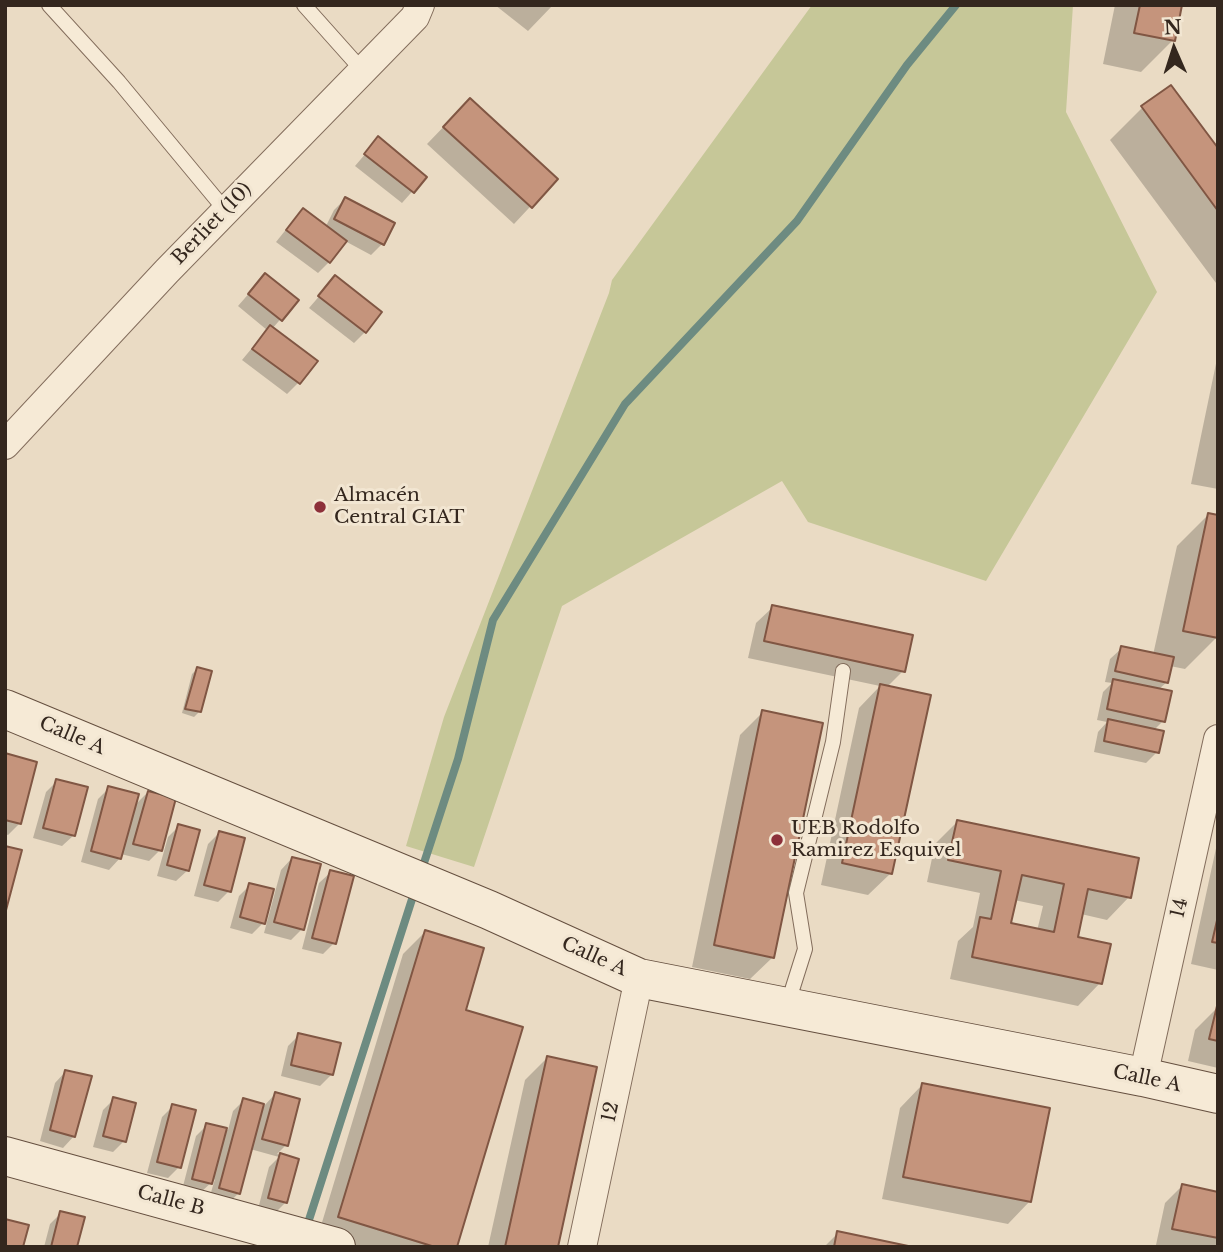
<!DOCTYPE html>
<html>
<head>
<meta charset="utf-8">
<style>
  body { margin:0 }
  #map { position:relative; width:1223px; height:1252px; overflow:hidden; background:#eadbc4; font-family:"Libre Baskerville",serif }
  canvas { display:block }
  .frame { position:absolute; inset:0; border:7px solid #34271e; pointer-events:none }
  .north { position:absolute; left:1139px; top:14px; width:70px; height:70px; -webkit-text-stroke:5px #f2e6d2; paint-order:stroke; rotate:357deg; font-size:19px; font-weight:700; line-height:28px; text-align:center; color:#34271e }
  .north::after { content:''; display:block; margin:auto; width:24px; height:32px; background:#34271e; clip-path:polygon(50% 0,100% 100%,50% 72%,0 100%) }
</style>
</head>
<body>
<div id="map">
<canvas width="1223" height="1252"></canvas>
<div class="frame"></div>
<div class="north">N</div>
</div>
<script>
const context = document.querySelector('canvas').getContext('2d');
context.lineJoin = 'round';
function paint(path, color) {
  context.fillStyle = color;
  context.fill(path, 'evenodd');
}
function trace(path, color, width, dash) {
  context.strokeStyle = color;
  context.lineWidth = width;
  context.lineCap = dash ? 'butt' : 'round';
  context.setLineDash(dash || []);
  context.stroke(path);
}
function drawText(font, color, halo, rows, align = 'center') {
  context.font = font + ' "Libre Baskerville",serif';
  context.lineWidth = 6;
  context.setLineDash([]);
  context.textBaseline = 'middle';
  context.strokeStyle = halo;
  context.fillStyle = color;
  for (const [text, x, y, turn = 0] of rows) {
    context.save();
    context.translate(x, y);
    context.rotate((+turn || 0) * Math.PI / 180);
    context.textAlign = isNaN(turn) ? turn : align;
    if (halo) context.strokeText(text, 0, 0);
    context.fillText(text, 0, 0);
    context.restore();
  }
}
paint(new Path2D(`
  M812 5H1073L1066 112 1157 292 986 581 808 522 782 481 562 606 474 867 406 846 444 717 609 293 612 280Z`), '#c6c798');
paint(new Path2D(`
  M495 5H553L528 31Z
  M1115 5H1180L1173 40 1141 72 1103 64Z
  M1171 87 1218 151V282L1216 283 1110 140 1142 108Z
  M453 117 556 179 514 224 427 144Z
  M378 139 425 177 402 203 355 166Z
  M345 199 382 244 371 255 345 241 329 262 318 273 276 242 292 222 303 211 325 228 334 210Z
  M265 275 297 300 272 329 315 361 298 383 287 394 242 360 267 330 238 306Z
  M335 278 365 332 354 343 309 308Z
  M1218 354V489L1191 484Z
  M1209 514 1217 637 1185 669 1170 666 1167 682 1158 690 1163 721 1154 730 1157 752 1146 763 1094 752 1098 732 1107 722 1097 720 1103 692 1112 683 1105 682 1110 659 1122 648 1153 655 1177 546Z
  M773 607 903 671 887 687 891 873 868 895 821 885 859 708 880 686 748 658 756 623Z
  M197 669 199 712 194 717 182 713 192 674Z
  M763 712 773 957 750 979 692 967 740 735Z
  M5 756 35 763 19 824 8 835 5 834Z
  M57 781 74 835 62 846 33 838 46 792Z
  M109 788 133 807 148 792 160 850 149 861 121 854 120 858 109 870 81 862 98 799Z
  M957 822 1129 897 1107 920 1081 914 1076 939 1100 983 1078 1006 950 979 958 941 973 927 980 893 927 882 935 844ZM1014 900 1043 906 1037 931 1009 925Z
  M179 826 188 870 176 881 157 876 168 837Z
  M219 833 229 891 218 902 194 896 208 844Z
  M1218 839V970L1191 964Z
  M292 858 302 929 291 940 264 933 281 870Z
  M331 872 334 943 323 954 302 949 319 883Z
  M250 885 263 923 252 934 230 928 239 896Z
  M425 932 464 1011 455 1247H341L317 1239 403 954Z
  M1217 1008 1218 1068 1188 1061 1195 1030Z
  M299 1035 332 1074 320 1086 281 1076 288 1046Z
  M547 1058 556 1247H488L525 1080Z
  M66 1071 74 1136 63 1148 40 1141 55 1083Z
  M922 1085 1030 1201 1008 1224 882 1199 900 1108Z
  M275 1094 286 1145 277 1154 297 1160 286 1202 275 1213 258 1209 269 1167 279 1157 250 1149 239 1193 227 1204 209 1199 215 1179 199 1194 182 1190 196 1136 207 1125 228 1130 233 1111 244 1100 264 1106Z
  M114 1099 124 1141 113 1152 93 1147 103 1110Z
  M173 1106 179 1167 168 1178 147 1173 162 1117Z
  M1182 1186 1218 1193V1247H1163L1156 1245 1165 1203Z
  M61 1213 75 1247H44L50 1224Z
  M838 1233 905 1247H824Z`), '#0003');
trace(new Path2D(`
  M422 869 458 759 493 620 625 404 797 221 907 65 956 5
  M307 1226 414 893`), '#6d8b81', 8);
const building = new Path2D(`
  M1140 5H1182L1175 41 1134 33Z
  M1171 85 1218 148V211L1141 106Z
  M470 98 558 179 532 208 443 127Z
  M378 136 427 177 414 193 364 154Z
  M345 197 395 223 384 245 334 219Z
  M303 208 347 241 330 263 286 230Z
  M265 273 299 300 282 321 248 294Z
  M335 275 382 312 366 333 318 296Z
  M270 325 318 361 300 384 252 349Z
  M1208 513 1218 515V638L1183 631Z
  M772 605 913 635 905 672 764 641Z
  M1121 646 1174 657 1168 683 1115 671Z
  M197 667 212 671 201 712 185 709Z
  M1113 679 1172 691 1165 722 1107 709Z
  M880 684 931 695 892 874 842 863Z
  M762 710 823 723 774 958 714 945Z
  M1108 719 1164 731 1159 753 1104 741Z
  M5 753 37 762 21 824 5 820Z
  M56 779 88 787 75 836 43 828Z
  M108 786 139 794 121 859 91 851Z
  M148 791 176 798 162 851 133 844Z
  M957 820 1139 858 1131 898 1088 889 1078 937 1111 944 1102 984 972 957 980 917 991 919 1001 871 948 860ZM1022 875 1064 884 1054 932 1011 923Z
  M178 824 200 830 189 871 167 865Z
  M219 831 245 838 231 892 204 885Z
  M5 846 22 850 5 914Z
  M292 857 321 864 304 930 274 922Z
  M330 870 354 876 336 944 312 938Z
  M249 883 274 889 265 924 240 917Z
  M1218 916V943L1212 942Z
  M425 930 484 948 466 1010 523 1027 457 1247H435L338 1217Z
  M1217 1006H1218V1041L1209 1039Z
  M298 1033 341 1043 333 1075 291 1065Z
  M547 1056 597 1067 558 1247H505Z
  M65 1070 92 1076 75 1137 50 1130Z
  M922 1083 1050 1108 1031 1202 903 1177Z
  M275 1092 300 1099 288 1146 262 1139Z
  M113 1097 136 1103 126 1142 103 1136Z
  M243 1098 264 1104 240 1194 219 1188Z
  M172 1104 196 1110 181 1168 157 1162Z
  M206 1123 227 1128 212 1184 192 1179Z
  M280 1153 299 1159 287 1203 268 1198Z
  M1182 1184 1218 1192V1238L1172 1229Z
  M60 1211 85 1217 77 1247H51Z
  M5 1219 29 1225 23 1247H5Z
  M837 1231 913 1247H834Z`);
paint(building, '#c5947c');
trace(building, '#805643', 2);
const lane = new Path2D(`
  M49 5 119 82 226 211
  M304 5 362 70
  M787 1006 805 949 796 893 833 742 843 671`);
const street = new Path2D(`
  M5 445 167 271 415 17 420 5
  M1143 1077 1218 739
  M582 1247 639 978`);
const secondary = new Path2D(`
  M5 709 489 910 639 978 1143 1077 1218 1094
  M5 1156 336 1247`);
trace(lane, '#836d5c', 16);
trace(street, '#836d5c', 30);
trace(secondary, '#654f3f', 40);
trace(lane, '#f6ead6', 14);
trace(street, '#f6ead6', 28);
trace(secondary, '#f6ead6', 38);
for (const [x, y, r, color] of [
  [320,507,7,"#8d3039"],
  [777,840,7,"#8d3039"]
]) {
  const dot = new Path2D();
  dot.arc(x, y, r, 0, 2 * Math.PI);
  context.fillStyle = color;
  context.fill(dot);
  trace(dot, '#f2e6d2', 2.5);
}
drawText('19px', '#34271e', '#f2e6d2', [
  ["Berliet (10)",212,224,-46],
  ["Calle A",72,736,23],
  ["14",1180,908,-77],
  ["Calle A",594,957,24],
  ["Calle A",1147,1079,12],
  ["12",611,1112,-78],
  ["Calle B",171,1201,15]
]);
drawText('19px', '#34271e', '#f2e6d2', [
  ["Almacén",334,496],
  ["Central GIAT",334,518],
  ["UEB Rodolfo",791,829],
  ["Ramirez Esquivel",791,851]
], 'left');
</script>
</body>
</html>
